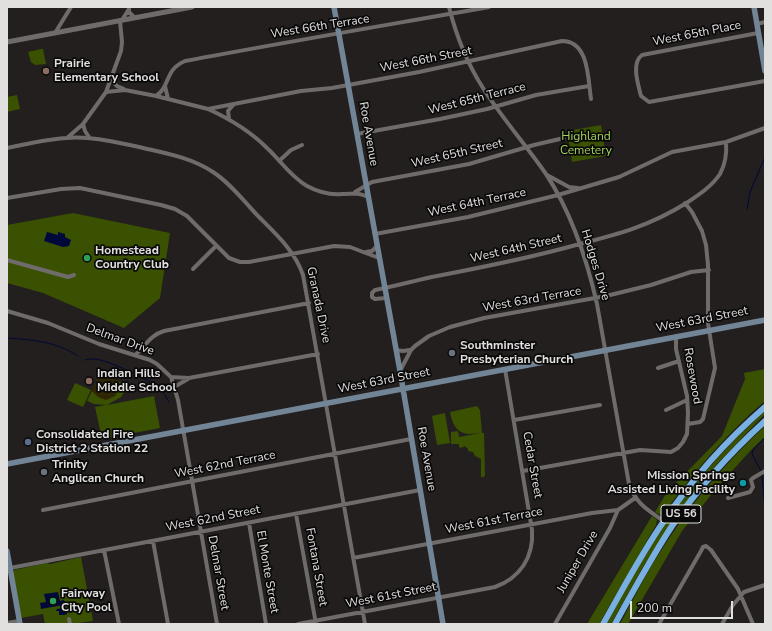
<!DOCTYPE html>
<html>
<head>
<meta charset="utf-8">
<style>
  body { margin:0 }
  #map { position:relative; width:772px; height:631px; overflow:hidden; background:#221f1e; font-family:"Nunito Sans",sans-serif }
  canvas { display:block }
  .frame { position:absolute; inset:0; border:8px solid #e2e0df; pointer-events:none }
  .scale { position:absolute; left:630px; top:601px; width:103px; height:18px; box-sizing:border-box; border:2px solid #e2e0df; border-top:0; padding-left:5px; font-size:12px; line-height:14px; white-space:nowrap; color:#e2e0df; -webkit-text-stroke:3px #0a0909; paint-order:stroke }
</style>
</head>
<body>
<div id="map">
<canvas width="772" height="631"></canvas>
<div class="frame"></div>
<div class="scale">200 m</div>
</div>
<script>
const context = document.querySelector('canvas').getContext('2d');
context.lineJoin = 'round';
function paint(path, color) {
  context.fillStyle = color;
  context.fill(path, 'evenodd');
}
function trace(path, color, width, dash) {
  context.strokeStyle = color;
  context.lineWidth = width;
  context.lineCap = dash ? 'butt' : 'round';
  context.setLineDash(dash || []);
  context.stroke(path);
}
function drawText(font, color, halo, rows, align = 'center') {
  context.font = font + ' "Nunito Sans",sans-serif';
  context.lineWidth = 3.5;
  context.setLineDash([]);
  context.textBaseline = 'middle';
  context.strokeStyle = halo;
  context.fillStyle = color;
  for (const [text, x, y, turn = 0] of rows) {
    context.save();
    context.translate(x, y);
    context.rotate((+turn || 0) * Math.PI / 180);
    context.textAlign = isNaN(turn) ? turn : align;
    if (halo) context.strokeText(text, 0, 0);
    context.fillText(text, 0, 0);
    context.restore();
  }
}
paint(new Path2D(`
  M41 49H43L46 64 35 65 31 62 28 52Z
  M17 95 20 109 7 112V97Z
  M601 125 606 156 572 162 567 131Z
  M73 213 170 233 160 298 124 328 43 293 7 283V225Z
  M765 369V401C727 433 693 473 664 513L661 515 655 512 667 492 722 436 745 379 744 373Z
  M103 374 129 386 121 397 107 405 154 396 160 428 102 439 95 407 106 405 94 404 87 401 100 375Z
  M75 383 91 390 83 407 67 400Z
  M477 406 480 410 482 433H484L485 475 484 477H481V459L475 456 473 452 468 451V449L465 446 461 448 459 447V444H451V432L458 431 459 437 481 433C478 433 473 434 469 434 456 433 452 423 450 412Z
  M765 411V414L716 465 693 494 644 565 611 624H606C622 596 637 567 655 540 686 491 723 449 765 411Z
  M445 413 450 443 437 445 432 416Z
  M765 426V437L751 450 715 490 682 531 628 624H620C632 602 643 579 657 557 687 508 723 465 765 426Z
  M652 516 657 520 656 525 599 624H587Z
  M81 557 93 621 71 624V623L45 624 43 614 21 618 13 572 14 570 47 563 50 564Z`), '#395101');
paint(new Path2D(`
  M103 374 119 381V389L115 396 106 400 98 397 92 391 100 375Z`), '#2f2605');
paint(new Path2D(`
  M47 232 58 235V232L65 234V237L71 240 69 246 63 247 44 241Z
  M58 592 60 601 64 600 67 614 64 615H59V611H56L57 609 63 608V605L41 609 40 603 46 602 44 594Z`), '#000939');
trace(new Path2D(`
  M747 209 750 192 765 157
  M7 338C33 340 55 341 78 356
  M85 360C88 359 92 359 95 359 107 360 151 380 160 389 164 392 166 398 169 402
  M761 471 752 454 753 450 765 437
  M762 474 765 509`), '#000939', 1);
trace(new Path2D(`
  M129 7V12L135 18
  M449 7C456 35 467 63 483 88 502 118 526 145 546 174 571 212 587 260 597 304L629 484C637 505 647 509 663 521
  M122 20 129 9
  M757 24 765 22
  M55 33 71 7
  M758 33 642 55C631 63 638 84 641 96L649 102 765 81
  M111 80 117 86 124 89
  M165 86 168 99
  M106 92 125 90 156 96 208 109 301 91 332 88 419 72 562 41C589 41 588 79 591 99
  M156 96C171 86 164 70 185 61 286 42 387 25 489 7
  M208 109C230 119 250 131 267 148 280 160 291 177 307 186 318 192 329 195 342 194 353 194 357 192 368 197
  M229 119 228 111 234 104
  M83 124 85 131 89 137
  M357 134 440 119 487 109 536 95 589 86
  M67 138 83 124 106 92 121 51 122 42 120 21
  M7 148C27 144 47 139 67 138 91 136 115 142 139 147 164 153 190 157 213 172 230 183 244 201 258 216 276 234 295 251 303 275L365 624
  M279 161 291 150 302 145
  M547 175 569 187 578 188
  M355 192 372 182 469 164 534 145 564 138
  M7 198 61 189 80 188 161 205 175 209 187 216 229 258 240 262H249L334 246 350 247 379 258
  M685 203 692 212 702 231 706 245 708 265V323L715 368 703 419 700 422 688 424
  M375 234 468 217 558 195 619 177 672 152 726 142 765 128
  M366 252 372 251 377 246
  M7 260 68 277 74 275
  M193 269 216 246
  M386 298 375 299 372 297V293L375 290C396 286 417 280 437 276 484 267 530 258 576 245 619 234 650 226 688 202 700 194 712 186 720 174 726 163 727 154 726 142
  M7 311 48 323 99 344 150 360 157 364 171 377 178 400 217 624
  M396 350 403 351 410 350
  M135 355C145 347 150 335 164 331L309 303
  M658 368 679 361
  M400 371 411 350 415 346 429 336 450 327 484 318 606 296 651 285 691 272 709 270
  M171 377 189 378 318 354
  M174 387 188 379
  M666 410 687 400
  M514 420 600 405
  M523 471 640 450 671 452 678 448 683 442 687 434 688 413 687 396 676 349V336
  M728 498 750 492 753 487 751 480 753 478 765 471
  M43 510 411 439
  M296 514 316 624
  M249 523 266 624
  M153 541 168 624
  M104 550 119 624
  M353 558 592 513 618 510 635 498
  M10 568 420 490
  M69 619 70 624
  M7 623 19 621
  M298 624 495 587C520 578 534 557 532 530L505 369
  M555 624 610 528 618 510
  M659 624 701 551 703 547 706 546 711 550 738 589 753 624
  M722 624 733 605 744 592 765 585`), '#6f6b6a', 4);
trace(new Path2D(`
  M7 42 192 7`), '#6f6b6a', 5);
trace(new Path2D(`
  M334 7 400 371 443 624
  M754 7 765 71
  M7 464 765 320
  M7 551 20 624`), '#728597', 5.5);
trace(new Path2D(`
  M603 624C623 589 641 554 664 521 692 479 727 440 765 407
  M615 624C633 591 651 558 672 526 699 487 730 453 765 421`), '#77b0e1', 6);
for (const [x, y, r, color] of [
  [46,71,4,"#8d6e63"],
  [87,258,4,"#2e9e5b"],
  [452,353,4,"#6b7280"],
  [89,381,4,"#8d6e63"],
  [28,442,4,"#5c6f8a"],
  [44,472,4,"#6b7280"],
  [743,483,4,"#0f9aa8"],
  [53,601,4,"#2e9e5b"]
]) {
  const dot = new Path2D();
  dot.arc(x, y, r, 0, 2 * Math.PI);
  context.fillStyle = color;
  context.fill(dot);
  trace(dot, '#0a0909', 1.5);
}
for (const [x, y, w] of [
  [681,514,40]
]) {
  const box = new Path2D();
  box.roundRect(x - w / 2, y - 9, w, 18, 3);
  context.fillStyle = '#0a0909';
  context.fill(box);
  trace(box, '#e2e0df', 1);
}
drawText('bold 11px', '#e2e0df', null, [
  ["US 56",681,514]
]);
drawText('12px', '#e2e0df', '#0a0909', [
  ["West 66th Terrace",320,27,-9],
  ["West 65th Place",697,34,-11],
  ["West 66th Street",426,60,-11],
  ["West 65th Terrace",477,99,-14],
  ["Roe Avenue",368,134,80],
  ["West 65th Street",457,154,-13],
  ["West 64th Terrace",477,203,-12],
  ["West 64th Street",516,249,-13],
  ["Hodges Drive",595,265,73],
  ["West 63rd Terrace",532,300,-10],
  ["Granada Drive",318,305,78],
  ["West 63rd Street",702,320,-11],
  ["Delmar Drive",120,340,20],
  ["Rosewood",692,376,80],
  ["West 63rd Street",384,381,-11],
  ["Roe Avenue",426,459,80],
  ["West 62nd Terrace",225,465,-11],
  ["Cedar Street",532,465,80],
  ["West 62nd Street",213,519,-11],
  ["West 61st Terrace",494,521,-11],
  ["Juniper Drive",578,562,-60],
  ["Fontana Street",316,567,80],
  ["El Monte Street",267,572,80],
  ["Delmar Street",218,573,80],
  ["West 61st Street",391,596,-11]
]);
drawText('bold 12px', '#e2e0df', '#0a0909', [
  ["Prairie",54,64],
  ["Elementary School",54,78],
  ["Homestead",95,251],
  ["Country Club",95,265],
  ["Southminster",460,346],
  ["Presbyterian Church",460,360],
  ["Indian Hills",97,374],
  ["Middle School",97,388],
  ["Consolidated Fire",36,435],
  ["District 2 Station 22",36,449],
  ["Trinity",52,465],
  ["Anglican Church",52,479],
  ["Mission Springs",735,476,"right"],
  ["Assisted Living Facility",735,490,"right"],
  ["Fairway",61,594],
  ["City Pool",61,608]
], 'left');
drawText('12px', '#a5d05e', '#0a0909', [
  ["Highland",586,137],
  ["Cemetery",586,151]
]);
</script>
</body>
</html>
